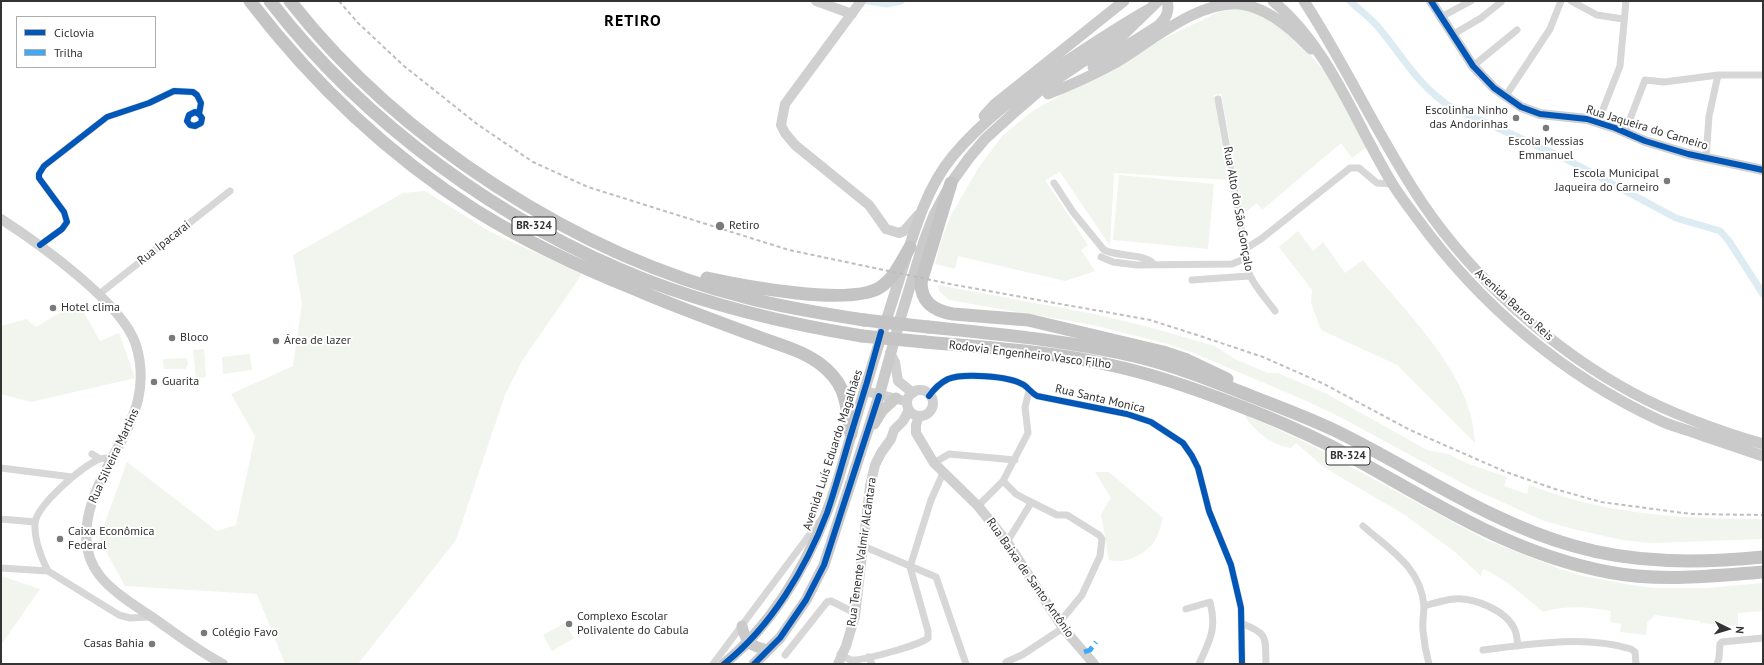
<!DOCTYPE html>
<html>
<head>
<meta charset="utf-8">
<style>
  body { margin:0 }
  #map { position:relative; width:1764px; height:665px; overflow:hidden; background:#fff; font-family:"PT Sans",sans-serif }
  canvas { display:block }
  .frame { position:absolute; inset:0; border:2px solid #333; pointer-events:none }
  .legend { position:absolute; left:16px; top:16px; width:140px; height:52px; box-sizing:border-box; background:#fff; border:1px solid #adadad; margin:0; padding:5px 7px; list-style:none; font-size:12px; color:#333 }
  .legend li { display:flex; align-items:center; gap:8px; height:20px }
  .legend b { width:20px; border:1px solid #adadad }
  .north { position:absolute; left:1708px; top:609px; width:40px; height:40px; -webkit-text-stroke:3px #fff; paint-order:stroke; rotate:95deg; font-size:11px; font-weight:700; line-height:16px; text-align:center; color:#333 }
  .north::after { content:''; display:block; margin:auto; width:14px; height:18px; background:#333; clip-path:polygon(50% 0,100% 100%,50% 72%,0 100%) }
</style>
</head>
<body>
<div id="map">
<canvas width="1764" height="665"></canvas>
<div class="frame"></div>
<ul class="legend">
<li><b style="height:5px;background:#0057b8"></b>Ciclovia</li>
<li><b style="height:5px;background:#3fa9f5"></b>Trilha</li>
</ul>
<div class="north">N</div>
</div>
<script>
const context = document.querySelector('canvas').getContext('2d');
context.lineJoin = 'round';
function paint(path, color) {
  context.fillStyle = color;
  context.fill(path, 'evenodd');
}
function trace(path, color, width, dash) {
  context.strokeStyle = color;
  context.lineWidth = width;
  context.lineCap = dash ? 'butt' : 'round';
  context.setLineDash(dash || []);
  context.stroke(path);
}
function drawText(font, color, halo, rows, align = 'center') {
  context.font = font + ' "PT Sans",sans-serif';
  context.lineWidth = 4;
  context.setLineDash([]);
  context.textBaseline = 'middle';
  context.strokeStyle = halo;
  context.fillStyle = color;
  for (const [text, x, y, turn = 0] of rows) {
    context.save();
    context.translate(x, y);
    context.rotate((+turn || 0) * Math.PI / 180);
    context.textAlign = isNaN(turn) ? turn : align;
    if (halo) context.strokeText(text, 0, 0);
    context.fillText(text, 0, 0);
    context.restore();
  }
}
paint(new Path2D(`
  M1225 9H1249L1281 28 1300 43 1327 74 1367 147 1352 158 1341 143 1262 210 1257 203 1243 214 1221 94 1214 95 1228 180 1114 173 1110 246 1060 172 1045 180 1088 245 1081 250 1095 271 1065 281 958 256 955 269 935 264 940 244 951 215 979 167 1002 136 1034 110 1163 39Z
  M1119 175 1214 184 1208 249 1113 240Z
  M425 191 491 232 582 274 522 361 505 395 456 540 358 664H285L257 594 125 586 99 539 127 462 217 531 236 525 255 436 231 394 293 366 302 304 293 255 403 193Z
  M1298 231 1313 251 1323 242 1345 273 1363 260C1397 301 1457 361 1470 413 1473 422 1474 433 1475 443L1397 365 1321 330 1311 303 1312 290 1279 247Z
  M938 285 1094 314 1145 326 1215 346 1235 359 1268 373H1278L1327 394 1427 450 1448 454 1466 463 1507 477 1504 486 1527 494 1529 485C1606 515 1682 519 1763 519V539L1651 543 1622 540 1569 528 1542 520 1471 488 1342 418 1302 399 1191 352 1168 344 1093 325 949 300 939 291Z
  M78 302 100 341 119 333 135 378 31 402 1 394V326L26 319 36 327Z
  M204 349 206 377 196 378 193 350Z
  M250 354 252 370 223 374 222 357Z
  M187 358 188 365 185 369H164L163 359Z
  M1244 414 1303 441 1486 540 1560 569 1582 576 1637 586 1656 588H1707L1763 583V611L1738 613V626L1700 623V621L1655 615 1647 623 1646 635 1620 632 1621 624 1610 622 1611 611C1587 607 1566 605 1543 612 1524 596 1506 579 1483 569L1481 576 1455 552 1405 515 1325 468 1296 443 1291 448C1273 446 1252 430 1244 414Z
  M1095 472H1109L1163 518C1161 525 1159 533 1156 539 1147 554 1125 565 1109 560L1101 514 1111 498Z
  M1 576 40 589 1 645Z
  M565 623 574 638 552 651 543 635Z`), '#f1f5ed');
trace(new Path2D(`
  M868 1 887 4 901 1
  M1350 1C1359 10 1371 18 1379 28 1404 58 1416 83 1449 106L1564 158 1676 218 1720 231 1729 241 1763 294`), '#ddebf3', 7);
trace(new Path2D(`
  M1571 1 1597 15 1623 19
  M1441 17 1471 1
  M1452 35 1481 18 1501 2
  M1473 66 1517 30
  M1505 97 1550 29 1561 1
  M1218 99 1245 249C1242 274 1261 292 1275 311
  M1598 122 1620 66 1626 1
  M1625 132 1645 80 1664 82 1718 75H1763
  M1706 158 1709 116 1718 75
  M1054 183 1073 212 1104 250C1118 257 1144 253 1154 264
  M40 245 62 229 67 222 64 212 39 178V174L44 166 107 117 149 103 174 91 193 92 197 95 201 103 199 114 202 118 201 123 195 126 190 125 187 121 189 115 195 112 199 114
  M1245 249 1261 239 1350 168H1359L1377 183 1392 184
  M1101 257 1113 262 1137 265 1232 264 1244 259
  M1192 280 1249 276
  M98 295 230 191
  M929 396C934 389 940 383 948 379 963 373 1008 376 1022 384 1027 386 1030 392 1037 396L1127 414 1151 422 1183 443 1192 456 1198 468 1209 511 1231 565 1241 608 1242 664
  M92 454 100 459
  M934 463 949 454 1015 460
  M1 468 72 477
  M1003 481 1016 494 1025 499 1057 515H1067L1099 535 1102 539 1100 556 1082 595 1059 623
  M978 506 1003 481 1028 433 1025 407 1029 391
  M1 519 35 522
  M1363 526C1389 549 1421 567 1424 606 1424 614 1422 622 1423 631 1424 642 1426 653 1429 664
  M1007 542 1031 503
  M863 546 936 577 966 664
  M1 568 48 571
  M48 571C41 557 34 539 35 523 37 505 83 465 100 459 103 458 108 458 112 458
  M48 571 119 615 130 618 151 617
  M1424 606C1434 603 1444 600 1454 599 1473 597 1505 610 1514 628 1517 633 1517 640 1518 646
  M1186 609 1210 602C1217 629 1210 640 1199 664
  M1243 624C1269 634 1265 638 1266 664
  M1483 650C1531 644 1584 635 1631 649L1635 652 1636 664
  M840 654C843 656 848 659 851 660 862 661 920 645 928 638V631L910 567 931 500 943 473
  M785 655 827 602 831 601 855 613
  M868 657 872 664
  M1006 662 1022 655 1063 628
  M713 664 819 522
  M1717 664 1719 658 1720 644 1722 642 1763 638`), '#d7d7d7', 7);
trace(new Path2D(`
  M816 1 852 14
  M861 1 785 104 781 125 785 133 795 145 869 205 886 229 899 233 904 231 918 215
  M1431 1 1473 66 1494 88 1521 107 1540 114 1587 119 1615 128 1645 141 1688 154 1763 170
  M1 219C38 243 123 303 136 345 148 385 136 415 117 449 97 485 69 537 100 576 114 593 134 605 152 617 175 633 198 651 223 664
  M890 353 895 362 898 381 913 393
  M907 403a13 13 0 1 1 26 0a13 13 0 1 1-26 0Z
  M865 391 901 400
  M919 416 916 425V433L934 463 978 506 1007 542 1063 628 1094 664
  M838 664 846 646 855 616 870 486 875 465 881 453 891 439 894 430 903 421 909 410`), '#d0d0d0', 10);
trace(new Path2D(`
  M1273 1C1330 48 1354 121 1392 183 1399 195 1408 206 1416 217 1479 304 1563 376 1661 421 1674 427 1688 430 1701 435 1722 442 1742 449 1763 456
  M1304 1C1347 67 1379 139 1423 204 1474 279 1553 350 1633 393 1674 415 1719 431 1763 444
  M1093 67 1158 26C1166 18 1170 12 1167 1
  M1048 94C1071 85 1093 75 1115 63 1149 43 1198 0 1240 4 1266 7 1293 30 1311 49
  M984 116 995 104 1124 1
  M874 424 882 411 896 398
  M742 626C746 644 751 646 768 650
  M724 664C771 625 804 570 826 514 837 487 844 459 852 432 867 381 883 331 899 280 912 239 924 191 952 157 984 118 1027 88 1068 60 1095 42 1122 24 1151 8
  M754 664 780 638 806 600 824 565 879 396 901 316 924 241 934 215 951 183 969 158 985 139 1017 110 1038 92 1123 35 1158 1`), '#cacaca', 11);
trace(new Path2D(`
  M250 1C312 82 389 155 475 210 526 242 582 268 637 290 676 307 716 321 756 336 777 344 801 350 819 363 847 384 846 402 851 434
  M270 1C364 123 502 224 646 280 716 307 788 324 862 336
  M290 1C399 140 576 255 748 298 786 308 825 314 864 320
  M951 183 921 282C921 302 934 311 953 314L1028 320 1163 352 1187 360 1227 379
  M707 278C743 286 848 306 879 288 894 279 901 262 910 247
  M928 327C997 334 1066 340 1134 356 1173 365 1213 381 1251 396 1279 407 1309 418 1336 431 1416 470 1488 522 1574 546 1635 564 1701 563 1763 557
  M925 342C987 348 1050 351 1110 365 1153 374 1196 389 1237 405 1269 417 1301 431 1331 446 1424 495 1502 552 1608 572 1659 582 1712 576 1763 572`), '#c4c4c4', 13);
trace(new Path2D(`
  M339 1 358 23 404 66 477 124 533 162 588 187 789 250 955 285 1150 320 1197 335 1263 357 1324 384 1410 430 1506 472 1555 489 1601 502 1691 514 1763 515`), '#bebebe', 2, [4, 3]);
trace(new Path2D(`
  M864 320 928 327
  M862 336 925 342`), '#c4c4c4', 13);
trace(new Path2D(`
  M1084 652 1090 650 1096 642`), '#3fa9f5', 5, [10, 5]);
trace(new Path2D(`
  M1431 1 1473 66 1494 88 1521 107 1540 114 1587 119 1615 128 1645 141 1688 154 1763 170
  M40 245 62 229 67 222 64 212 39 178V174L44 166 107 117 149 103 174 91 193 92 197 95 201 103 199 114 202 118 201 123 195 126 190 125 187 121 189 115 195 112 199 114
  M929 396C934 389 940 383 948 379 963 373 1008 376 1022 384 1027 386 1030 392 1037 396L1127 414 1151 422 1183 443 1192 456 1198 468 1209 511 1231 565 1241 608 1242 664
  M724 664C771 627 806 568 827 513 836 487 843 460 851 434 862 400 872 366 881 332
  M754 664 780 638 806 600 824 565 879 396`), '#0057b8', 6);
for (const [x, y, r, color] of [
  [1516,118,4,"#7a7a7a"],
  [1546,128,4,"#7a7a7a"],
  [1667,181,4,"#7a7a7a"],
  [720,226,5,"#7a7a7a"],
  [53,308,4,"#7a7a7a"],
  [172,338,4,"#7a7a7a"],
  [276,341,4,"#7a7a7a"],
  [154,382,4,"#7a7a7a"],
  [60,539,4,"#7a7a7a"],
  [569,624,4,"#7a7a7a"],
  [204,633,4,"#7a7a7a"],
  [152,644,4,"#7a7a7a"]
]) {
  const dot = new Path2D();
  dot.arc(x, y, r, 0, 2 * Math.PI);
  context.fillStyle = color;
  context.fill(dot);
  trace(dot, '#fff', 1.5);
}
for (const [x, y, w] of [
  [534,226,44],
  [1348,456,44]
]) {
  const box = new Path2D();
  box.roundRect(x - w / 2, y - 9, w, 18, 3);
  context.fillStyle = '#fff';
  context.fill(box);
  trace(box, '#333', 1);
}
drawText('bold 11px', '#333', null, [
  ["BR-324",534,226],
  ["BR-324",1348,456]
]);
drawText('12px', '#333', '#fff', [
  ["Escolinha Ninho",1508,111,"right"],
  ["das Andorinhas",1508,125,"right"],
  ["Escola Messias",1546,142,"center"],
  ["Emmanuel",1546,156,"center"],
  ["Escola Municipal",1659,174,"right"],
  ["Jaqueira do Carneiro",1659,188,"right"],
  ["Retiro",729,226],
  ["Hotel clima",61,308],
  ["Bloco",180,338],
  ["Área de lazer",284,341],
  ["Guarita",162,382],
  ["Caixa Econômica",68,532],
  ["Federal",68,546],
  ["Complexo Escolar",577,617],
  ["Polivalente do Cabula",577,631],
  ["Colégio Favo",212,633],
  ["Casas Bahia",144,644,"right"]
], 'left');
drawText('12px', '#333', '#fff', [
  ["Rua Jaqueira do Carneiro",1647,128,17],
  ["Rua Alto do São Gonçalo",1238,209,80],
  ["Rua Ipacarai",164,243,-38],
  ["Avenida Barros Reis",1514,305,42],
  ["Rodovia Engenheiro Vasco Filho",1030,355,7],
  ["Rua Santa Monica",1100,399,13],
  ["Avenida Luís Eduardo Magalhães",833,450,-72],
  ["Rua Silveira Martins",114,456,-65],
  ["Rua Tenente Valmir Alcântara",862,552,-82],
  ["Rua Baixa de Santo Antônio",1030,578,55]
]);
context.letterSpacing = '1px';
drawText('bold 16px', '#000', '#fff', [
  ["RETIRO",633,21]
]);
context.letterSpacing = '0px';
</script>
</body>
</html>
